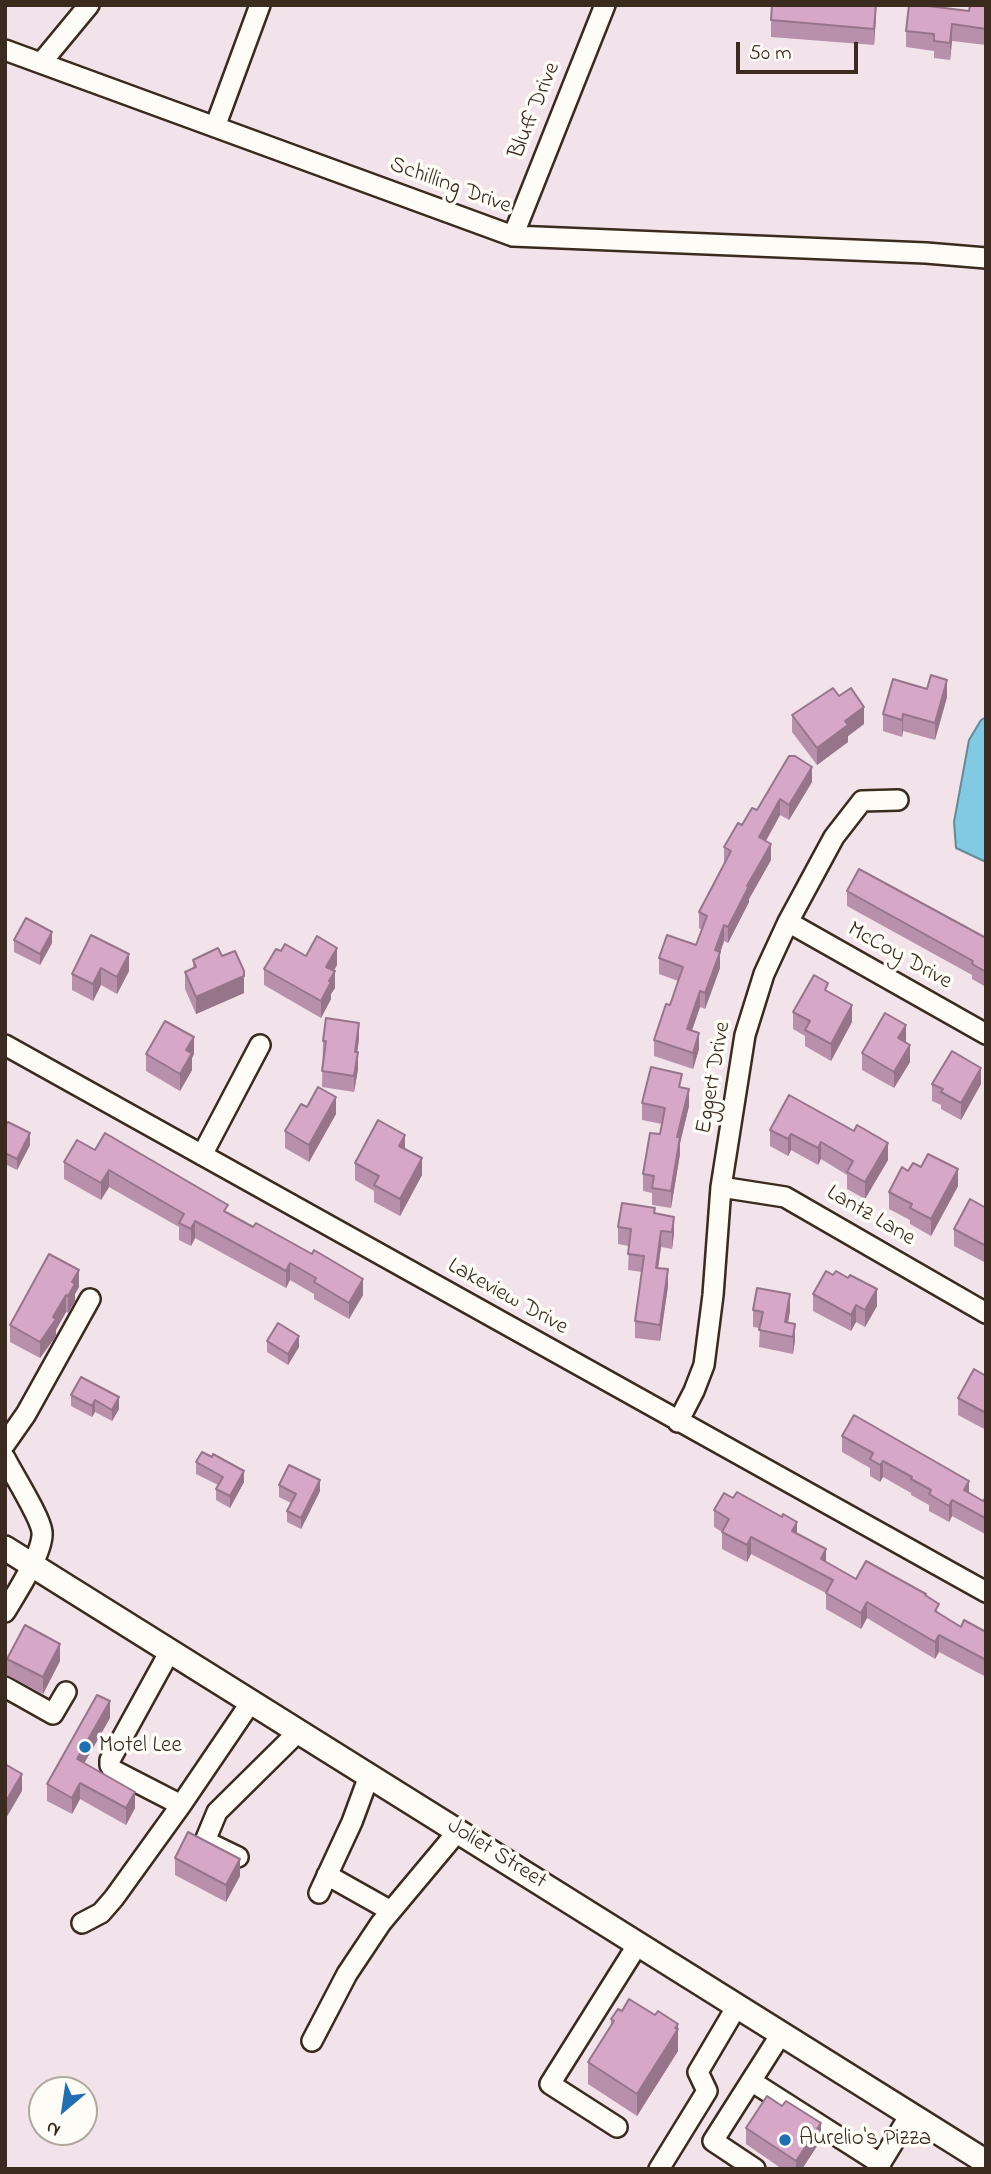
<!DOCTYPE html>
<html>
<head>
<meta charset="utf-8">
<style>
  body { margin:0 }
  #map { position:relative; width:991px; height:2174px; overflow:hidden; background:#f2e2e9; font-family:"Indie Flower",sans-serif }
  canvas { display:block }
  .frame { position:absolute; inset:0; border:7px solid #3b2a1e; pointer-events:none }
  .north { position:absolute; left:28px; top:2076px; width:70px; height:70px; box-sizing:border-box; background:#fdfcf7; border:2px solid #afa8a0; border-radius:50%; rotate:209deg; font-size:19px; font-weight:700; line-height:28px; text-align:center; color:#3b2a1e }
  .north::after { content:''; display:block; margin:auto; width:24px; height:32px; background:#1f6fb2; clip-path:polygon(50% 0,100% 100%,50% 72%,0 100%) }
  .scale { position:absolute; left:736px; top:42px; width:122px; height:32px; box-sizing:border-box; border:4px solid #3b2a1e; border-top:0; padding-left:9px; font-size:21px; line-height:24px; white-space:nowrap; color:#3b2a1e; -webkit-text-stroke:5px #fdfcf7; paint-order:stroke }
</style>
</head>
<body>
<div id="map">
<canvas width="991" height="2174"></canvas>
<div class="frame"></div>
<div class="north">N</div>
<div class="scale">50 m</div>
</div>
<script>
const context = document.querySelector('canvas').getContext('2d');
context.lineJoin = 'round';
function paint(path, color) {
  context.fillStyle = color;
  context.fill(path, 'evenodd');
}
function trace(path, color, width, dash) {
  context.strokeStyle = color;
  context.lineWidth = width;
  context.lineCap = dash ? 'butt' : 'round';
  context.setLineDash(dash || []);
  context.stroke(path);
}
function drawText(font, color, halo, rows, align = 'center') {
  context.font = font + ' "Indie Flower",sans-serif';
  context.lineWidth = 7;
  context.setLineDash([]);
  context.textBaseline = 'middle';
  context.strokeStyle = halo;
  context.fillStyle = color;
  for (const [text, x, y, turn = 0] of rows) {
    context.save();
    context.translate(x, y);
    context.rotate((+turn || 0) * Math.PI / 180);
    context.textAlign = isNaN(turn) ? turn : align;
    if (halo) context.strokeText(text, 0, 0);
    context.fillText(text, 0, 0);
    context.restore();
  }
}
const water = new Path2D(`
  M986 717V862L956 848 954 822 969 740 981 720Z`);
paint(water, '#82cae3');
trace(water, '#668a94', 2);
const minor = new Path2D(`
  M5 50 513 236 926 253 986 258
  M41 63 89 5
  M215 127 260 5
  M513 236 605 5
  M788 922 986 1034
  M5 1045 986 1592
  M202 1155 260 1045
  M721 1187 785 1197 986 1313
  M678 1422 694 1391 704 1365 713 1295 721 1187 745 1035 764 974 788 922 834 837 862 801 898 800
  M5 1444 26 1414 90 1299
  M5 1458C13 1474 41 1518 42 1532 44 1552 15 1595 5 1612
  M170 1651 110 1760V1765L113 1770 181 1805 251 1702
  M5 1687 53 1714 66 1692
  M238 1857 205 1841 217 1812 299 1731
  M327 1875 391 1911
  M319 1893 352 1822 369 1776
  M82 1923 101 1913 114 1898 181 1805
  M312 2041 347 1974 381 1923 458 1831
  M751 2081 881 2164
  M617 2127 550 2084 638 1944
  M659 2169 707 2091 698 2072 737 2006
  M755 2169 713 2141 781 2034
  M877 2169 910 2115`);
const major = new Path2D(`
  M5 1548 986 2162`);
trace(minor, '#3b2a1e', 24);
trace(major, '#3b2a1e', 28);
trace(minor, '#fdfcf7', 19);
trace(major, '#fdfcf7', 23);
paint(new Path2D(`
  M986 6V45L952 41 950 60 934 58V51L906 47V31Z
  M876 17 874 45 771 37V20Z
  M839 696 864 724 848 736V742L817 765 792 732V715Z
  M947 697 935 740 903 731 902 737 883 731V714Z
  M812 782 789 820 780 815 766 841 771 860 749 899V902L728 943 724 941 720 953V968L705 1009 700 1007 692 1030 699 1049 693 1069 654 1056V1040L670 1005 678 981 659 974V958L696 945 702 930 699 928V912L724 863V847L742 825 757 810Z
  M847 891 986 938V987L972 979V975L847 906Z
  M91 935 129 971 117 994 101 985 93 1001 72 990V974Z
  M14 940 52 943 40 965 14 952Z
  M281 951 306 956 337 965 334 971 335 988 331 994V999L321 1018 264 985V969Z
  M222 956 244 993 196 1014 185 989V972L193 969V960Z
  M828 992 852 1022 831 1061 805 1046V1036L793 1029V1012Z
  M359 1039 357 1052 358 1069 354 1092 322 1087 323 1041Z
  M905 1042 910 1062 894 1088 862 1070V1053Z
  M146 1054H194L192 1058V1070L180 1091 146 1071Z
  M932 1084H981L961 1120 941 1109V1105L932 1101Z
  M682 1088 689 1106 680 1143V1154L671 1208 652 1205V1193L643 1191V1174L660 1134 662 1124 642 1120V1103Z
  M789 1095 888 1160 865 1199 847 1189V1175L821 1159 818 1165 791 1150 788 1156 770 1146V1130Z
  M336 1114 309 1162 285 1148V1131Z
  M5 1126 30 1145 17 1170 5 1164Z
  M405 1149 422 1175 400 1216 374 1202V1191L355 1180V1163Z
  M95 1150 228 1213 363 1295 349 1319 314 1299V1294L290 1280 286 1288 195 1238 191 1246 179 1240V1227L109 1187 101 1200 64 1179V1162Z
  M908 1171 958 1186 931 1236 910 1224V1220L889 1209V1192Z
  M986 1208V1263L954 1246V1229Z
  M655 1214 674 1233 672 1249 661 1247 658 1268 668 1286 660 1341 635 1338V1321L642 1272 628 1270 629 1246 618 1244V1227Z
  M833 1275 848 1278 877 1306 865 1327 856 1322 851 1331 813 1311V1294Z
  M79 1287 75 1294V1301L68 1313 66 1312 56 1330V1336L40 1358 10 1342V1325Z
  M753 1310 790 1311 788 1322 795 1340 793 1354 759 1347 760 1328 753 1327Z
  M267 1341 299 1347 288 1365 267 1352Z
  M986 1376V1430L958 1415V1398Z
  M71 1395 119 1397V1409L112 1421 95 1412 92 1417 71 1406Z
  M842 1436 969 1492 983 1501 986 1497 985 1534 952 1516 949 1522 929 1511V1505L911 1495V1493L883 1477 880 1482 870 1476V1468L842 1452Z
  M212 1457 244 1482 230 1508 216 1500V1489L218 1485 196 1474V1462Z
  M279 1485 320 1491 301 1529 287 1522V1511L291 1503 279 1497Z
  M714 1510 797 1534 826 1562 856 1579 926 1596 939 1613 961 1627 986 1632V1677L939 1652 935 1659 867 1618 861 1629 826 1609V1593L751 1554 747 1562 722 1549V1532L714 1527Z
  M7 1659 60 1661 43 1694 7 1675Z
  M110 1718 84 1763 135 1808 126 1825 80 1799 72 1814 47 1801V1784Z
  M175 1858 240 1876 226 1902 175 1875Z
  M622 2011 678 2029V2051L637 2116 588 2084V2062L611 2025V2019Z
  M746 2128 821 2140 802 2169H782L746 2144Z`), '#b990ab');
paint(new Path2D(`
  M876 5V17L874 45V29Z
  M952 24V41L950 60V43Z
  M947 680V697L935 740V723Z
  M864 707V724L848 736V742L817 765V748L845 721Z
  M903 714V731L902 737V720Z
  M812 767V782L789 820V805Z
  M780 799V815L759 853V837Z
  M771 844V860L749 899V902L728 943V927L747 886Z
  M724 925V941L720 953V968L705 1009V993L715 950Z
  M52 932V943L40 965V954Z
  M337 948V965L326 983V967Z
  M129 954V971L117 994V977Z
  M101 968V985L93 1001V984Z
  M335 971V988L331 994V999L321 1018V1001Z
  M244 976V993L196 1014V997Z
  M700 991V1007L687 1045V1029Z
  M852 1005V1022L831 1061V1044Z
  M359 1023V1039L355 1068V1052Z
  M906 1025V1042L898 1055V1038Z
  M699 1033V1049L693 1069V1053Z
  M194 1037V1054L192 1058V1070L180 1091V1074L186 1050Z
  M910 1045V1062L894 1088V1072Z
  M358 1052V1069L354 1092V1076Z
  M981 1068V1084L961 1120V1103Z
  M689 1089V1106L680 1143V1154L671 1208V1191L677 1137Z
  M336 1097V1114L309 1162V1145Z
  M30 1133V1145L17 1170V1159Z
  M791 1134V1150L788 1156V1139Z
  M405 1135V1151L399 1146Z
  M821 1142V1159L818 1165V1148Z
  M888 1143V1160L865 1199V1182Z
  M422 1158V1175L400 1216V1199Z
  M958 1169V1186L931 1236V1219Z
  M109 1170V1187L101 1200V1183Z
  M674 1217V1233L672 1249V1232Z
  M195 1221V1238L191 1246V1229Z
  M661 1231V1247L656 1284V1268Z
  M290 1263V1280L286 1288V1271Z
  M668 1269V1286L660 1341V1325Z
  M79 1270V1287L75 1294V1301L68 1313V1296L72 1282Z
  M363 1279V1295L349 1319V1303Z
  M877 1289V1306L865 1327V1310Z
  M790 1294V1311L785 1338V1322Z
  M66 1295V1312L56 1330V1336L40 1358V1342Z
  M856 1305V1322L851 1331V1315Z
  M795 1324V1340L793 1354V1337Z
  M299 1336V1347L288 1365V1354Z
  M119 1397V1409L112 1421V1410Z
  M95 1400V1412L92 1417V1406Z
  M883 1461V1477L880 1482V1465Z
  M244 1471V1482L230 1508V1496Z
  M320 1480V1491L301 1529V1518Z
  M969 1481V1498L964 1507V1490Z
  M952 1500V1516L949 1522V1506Z
  M797 1522V1539L792 1531Z
  M751 1537V1554L747 1562V1545Z
  M826 1549V1566L821 1576V1559Z
  M867 1602V1618L861 1629V1613Z
  M939 1635V1652L935 1659V1642Z
  M60 1644V1661L43 1694V1677Z
  M110 1701V1718L77 1776V1759Z
  M22 1774V1791L5 1820V1803Z
  M80 1783V1799L72 1814V1798Z
  M135 1792V1808L126 1825V1808Z
  M240 1859V1876L226 1902V1885Z
  M678 2024V2051L637 2116V2094Z
  M821 2123V2140L802 2169H796V2161Z`), '#96758b');
const building = new Path2D(`
  M772 5H876L874 29 771 20Z
  M909 5H920L969 11 970 5 986 6V29L952 24 950 43 934 41V34L906 31Z
  M931 675 947 680 935 723 903 714 902 720 883 714 893 679 927 689Z
  M833 688 839 696 851 688 864 707 845 721 848 725 817 748 792 715Z
  M789 756H795L812 767 789 805 780 799 759 837 771 844 747 886H749L728 927 724 925 715 950 720 952 705 993 700 991 687 1029 699 1033 693 1053 654 1040 666 1004 670 1005 683 967 659 958 667 935 696 945 707 916 699 912 731 851 724 847 738 823 742 825 752 808 757 810Z
  M859 869 986 938V972L972 964 973 961 847 891Z
  M26 918 52 932 40 954 14 940Z
  M91 935 129 954 117 977 101 968 93 984 72 974Z
  M317 936 337 948 326 967 335 971 329 981 331 982 321 1001 264 969 276 949 281 951 285 944 306 956Z
  M218 948 222 956 235 951 244 971V976L196 997 185 972 196 967 193 960Z
  M814 975 828 983 825 990 852 1005 831 1044 805 1030 810 1021 793 1012Z
  M885 1013 906 1025 898 1038 910 1045 894 1072 862 1053Z
  M326 1018 359 1023 355 1052H358L354 1076 322 1071 326 1041H323Z
  M165 1021 194 1037 186 1050 192 1053 180 1074 146 1054Z
  M952 1051 981 1068 961 1103 941 1092 943 1089 932 1084Z
  M651 1067 682 1074 679 1087 689 1089 677 1137H680L671 1191 652 1188 654 1176 643 1174 650 1133 660 1134 665 1108 642 1103Z
  M318 1087 336 1097 309 1145 285 1131 301 1104 307 1107Z
  M789 1095 854 1131 857 1125 888 1143 865 1182 847 1172 853 1161 821 1142 818 1148 791 1134 788 1139 770 1130Z
  M378 1120 405 1135 399 1146 422 1158 400 1199 374 1185 379 1176 355 1163Z
  M8 1122 30 1133 17 1159 5 1153V1126Z
  M105 1133 228 1205 224 1211 253 1227 256 1223 312 1254 314 1250 363 1279 349 1303 314 1282 316 1278 290 1263 286 1271 195 1221 191 1229 179 1223 184 1214 109 1170 101 1183 64 1162 77 1140 95 1150Z
  M928 1154 958 1169 931 1219 910 1208 912 1204 889 1192 902 1167 908 1171 913 1163 921 1167Z
  M970 1199 986 1208V1246L954 1229Z
  M622 1203 655 1208 654 1213 674 1217 672 1232 661 1231 656 1268 668 1269 660 1325 635 1321 644 1256 628 1254 631 1229 618 1227Z
  M49 1254 79 1270 72 1282 75 1284 68 1296 66 1295 53 1317 56 1319 40 1342 10 1325Z
  M826 1271 833 1275 836 1271 848 1278 850 1275 877 1289 865 1310 856 1305 851 1315 813 1294Z
  M757 1288 790 1294 785 1322 795 1324 793 1337 759 1330 763 1312 753 1310Z
  M278 1323 299 1336 288 1354 267 1341Z
  M974 1369 986 1376V1413L958 1398Z
  M81 1377 119 1397 112 1410 95 1400 92 1406 71 1395Z
  M854 1415 969 1481 964 1490 983 1501 986 1497 985 1518 952 1500 949 1506 929 1494 931 1490 911 1479 912 1477 883 1461 880 1465 870 1459 873 1453 842 1436Z
  M202 1452 212 1457 213 1454 244 1471 230 1496 216 1489 223 1477 196 1462Z
  M289 1465 320 1480 301 1518 287 1511 296 1494 279 1485Z
  M737 1492 782 1517 783 1514 797 1522 792 1531 826 1549 821 1559 856 1579 866 1561 926 1594 925 1595 939 1604 935 1611 961 1627 964 1620 986 1632V1660L939 1635 935 1642 867 1602 861 1613 826 1593 833 1580 751 1537 747 1545 722 1532 729 1519 714 1510 724 1493 733 1498Z
  M25 1625 60 1644 43 1677 7 1659Z
  M97 1695 110 1701 77 1759 135 1792 126 1808 80 1783 72 1798 47 1784Z
  M5 1764 22 1774 5 1803Z
  M188 1832 240 1859 226 1885 175 1858Z
  M629 1999 655 2015 658 2011 678 2024 675 2028 678 2029 637 2094 588 2062 614 2021 611 2019 618 2009 622 2011Z
  M767 2096 782 2106 786 2101 821 2123 796 2161 746 2128Z`);
paint(building, '#d7a7c7');
trace(building, '#96758b', 2);
for (const [x, y, r, color] of [
  [85,1747,7,"#1f6fb2"],
  [785,2140,7,"#1f6fb2"]
]) {
  const dot = new Path2D();
  dot.arc(x, y, r, 0, 2 * Math.PI);
  context.fillStyle = color;
  context.fill(dot);
  trace(dot, '#fdfcf7', 2.5);
}
drawText('23px', '#3b2a1e', '#fdfcf7', [
  ["Bluff Drive",536,111,-68],
  ["Schilling Drive",450,187,20],
  ["McCoy Drive",899,957,29],
  ["Eggert Drive",715,1078,-80],
  ["Lantz Lane",870,1217,30],
  ["Lakeview Drive",507,1298,29],
  ["Joliet Street",496,1855,32]
]);
drawText('23px', '#3b2a1e', '#fdfcf7', [
  ["Motel Lee",99,1747],
  ["Aurelio's Pizza",799,2140]
], 'left');
</script>
</body>
</html>
